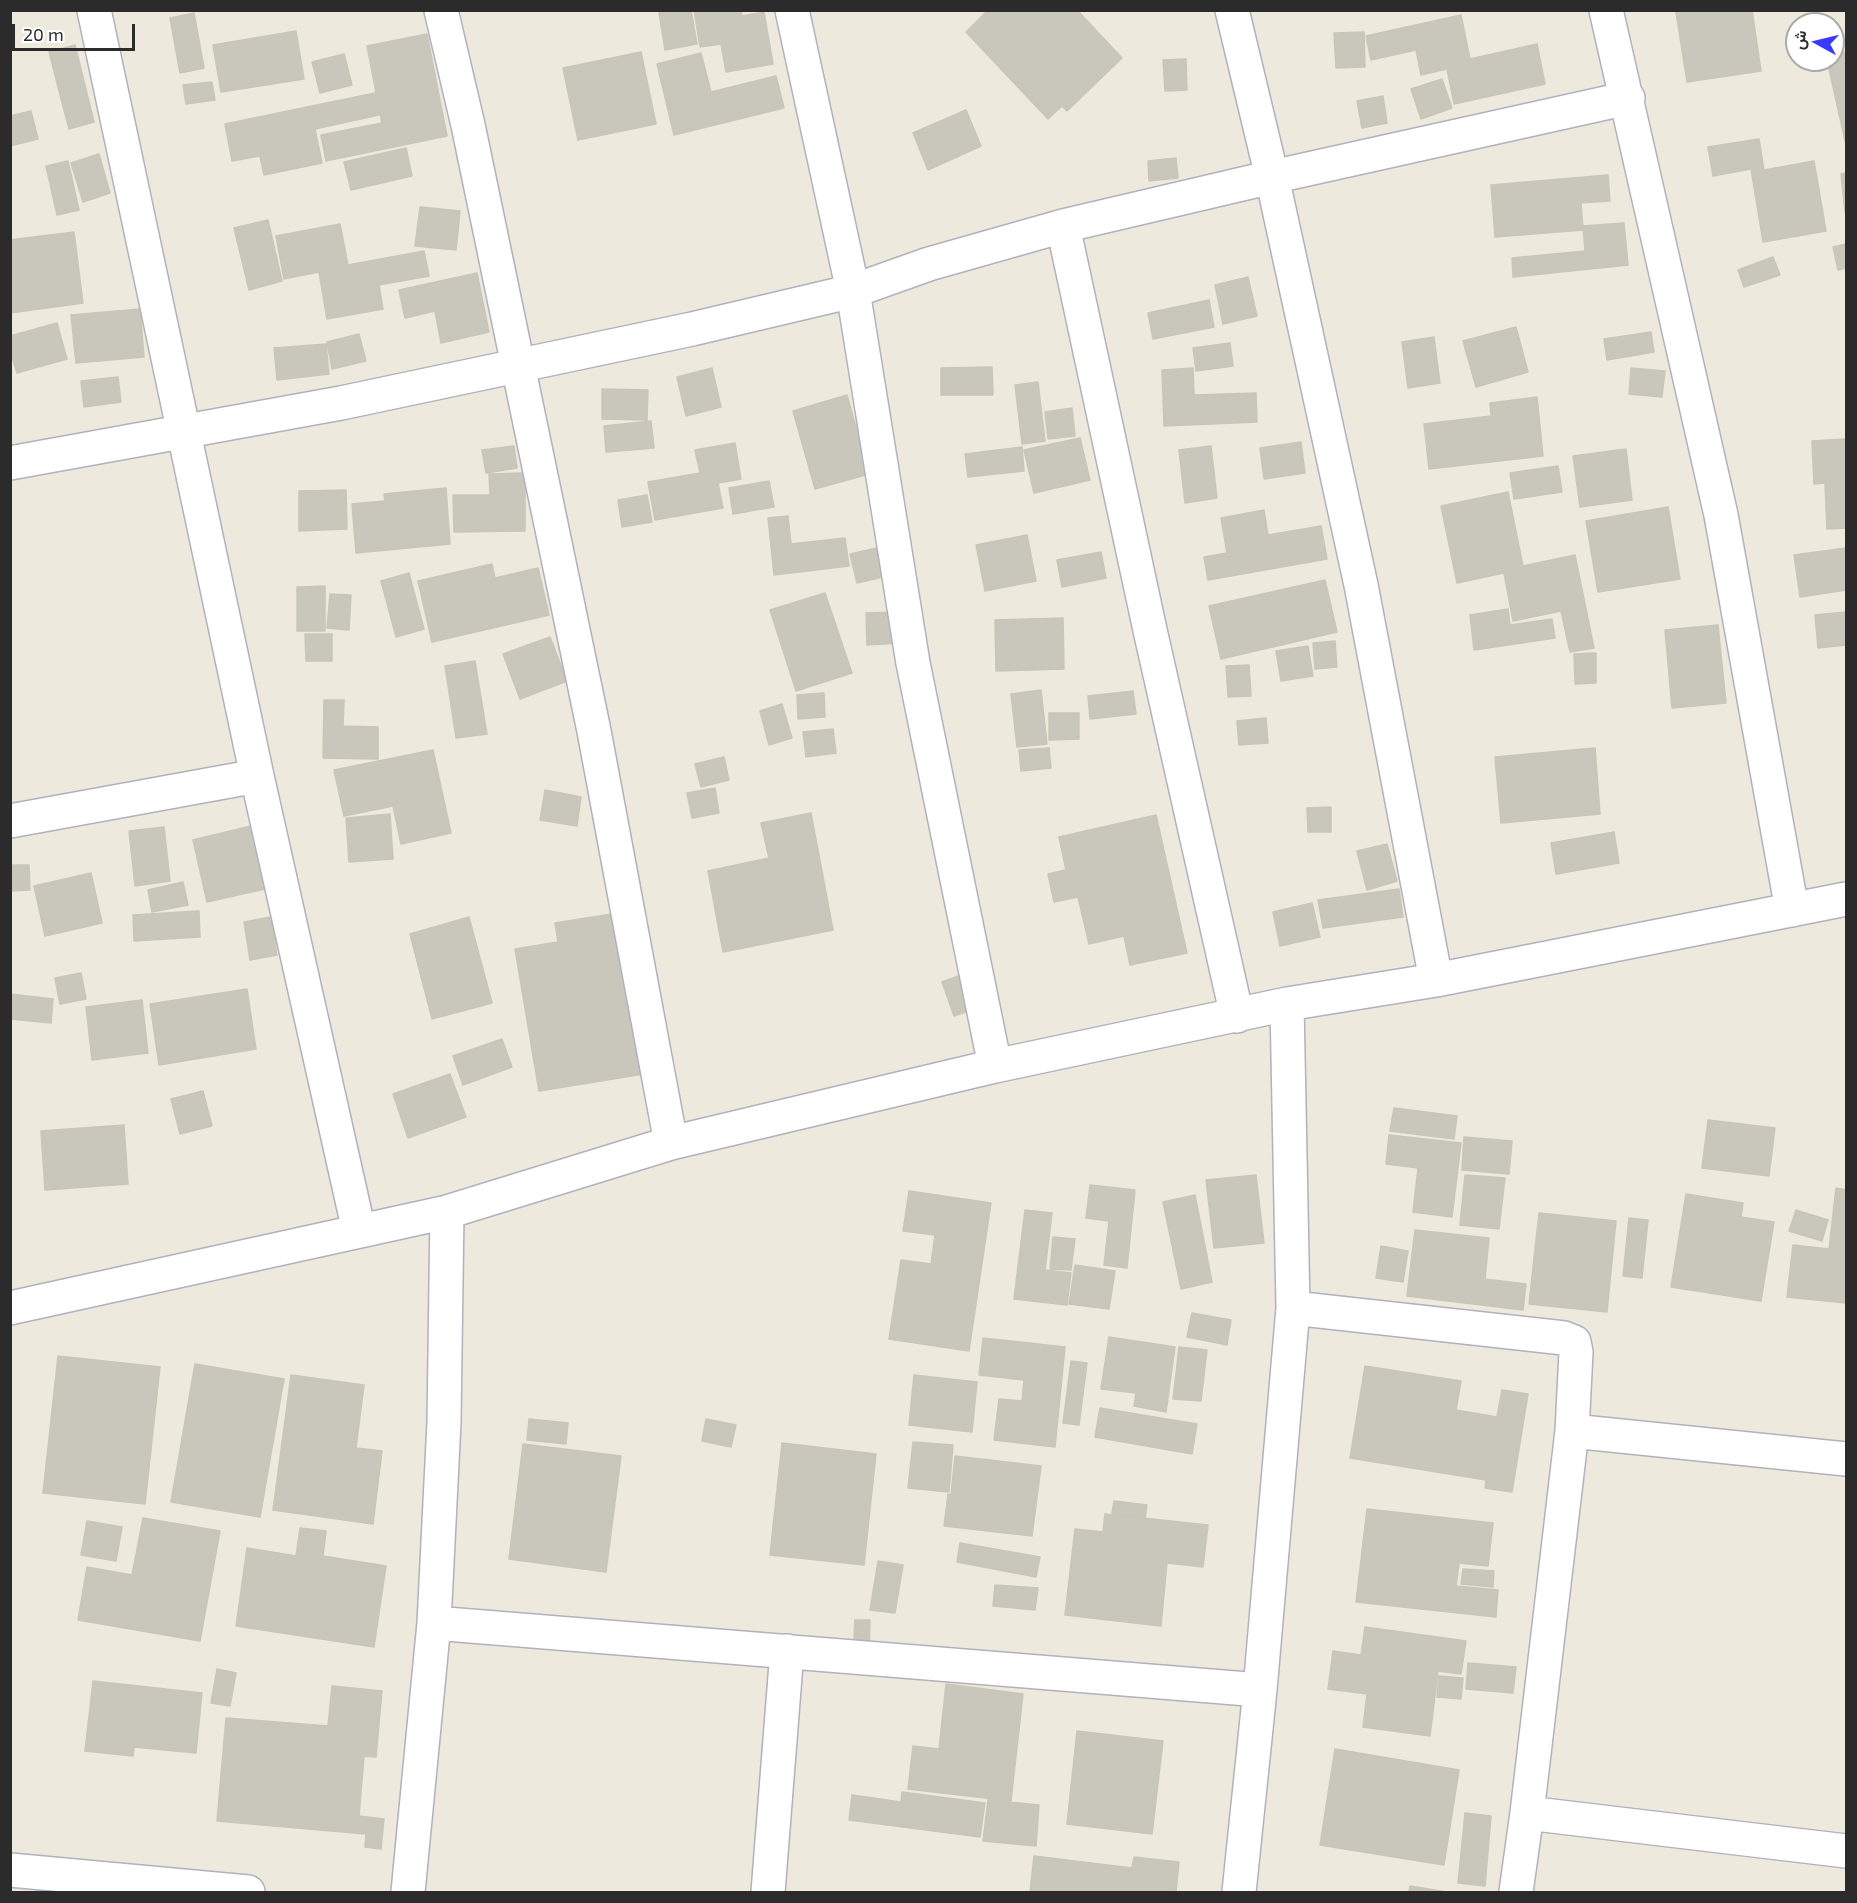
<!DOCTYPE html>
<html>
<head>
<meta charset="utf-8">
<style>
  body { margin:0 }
  #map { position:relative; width:1857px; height:1903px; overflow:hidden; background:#ede9dd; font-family:"Exo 2",Vazirmatn,sans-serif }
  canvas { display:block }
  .frame { position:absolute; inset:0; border:12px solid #2b2b2b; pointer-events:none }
  .north { position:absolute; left:1785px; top:12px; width:60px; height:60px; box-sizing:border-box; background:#fff; border:2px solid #aaa; border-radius:50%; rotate:278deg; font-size:16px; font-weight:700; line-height:24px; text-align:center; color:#2b2b2b }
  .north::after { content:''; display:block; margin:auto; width:21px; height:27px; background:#393aff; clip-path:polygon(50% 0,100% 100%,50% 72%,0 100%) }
  .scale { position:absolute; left:12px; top:24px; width:123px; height:27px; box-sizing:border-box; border:3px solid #2b2b2b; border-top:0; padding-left:8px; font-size:18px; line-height:21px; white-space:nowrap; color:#2b2b2b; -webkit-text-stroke:4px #fff; paint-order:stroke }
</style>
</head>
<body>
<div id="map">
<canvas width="1857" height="1903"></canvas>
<div class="frame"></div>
<div class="north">ش</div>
<div class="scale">20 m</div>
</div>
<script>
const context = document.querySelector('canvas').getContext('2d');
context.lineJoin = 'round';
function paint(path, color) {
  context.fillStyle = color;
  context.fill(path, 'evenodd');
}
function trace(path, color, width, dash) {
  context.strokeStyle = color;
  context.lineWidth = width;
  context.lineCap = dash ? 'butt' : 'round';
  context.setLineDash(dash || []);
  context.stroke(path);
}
const building = new Path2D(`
  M675 10H691L697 44 665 50 659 13Z
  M694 10H741L742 16 764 12 773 64 726 72 721 44 700 47Z
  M988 10H1077L1122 58 1067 111 1062 106 1048 119 966 32Z
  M1685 10H1752L1761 71 1687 82 1676 12Z
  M194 13 204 68 180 73 170 18Z
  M1461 15 1470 59 1537 44 1545 84 1454 104 1447 69 1421 75 1416 50 1371 60 1366 36Z
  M296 31 304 79 221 92 213 45Z
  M1364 32 1365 67 1336 68 1334 33Z
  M427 34 447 136 326 161 321 135 382 123 367 46Z
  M75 45 94 122 69 129 49 52Z
  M641 52 656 124 578 140 563 68Z
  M1846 52V145L1827 60H1833V55Z
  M701 53 711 92 776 76 784 108 674 135 657 64Z
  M344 54 352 85 320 93 312 62Z
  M1186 59 1187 90 1165 91 1163 60Z
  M1442 79 1452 108 1421 119 1411 89Z
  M212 82 215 100 186 104 183 85Z
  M375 93 379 115 315 129 322 163 264 175 260 156 232 161 225 124Z
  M1383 96 1387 123 1362 128 1357 101Z
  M966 110 981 146 928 170 913 133Z
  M31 111 38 139 10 146V116Z
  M1759 139 1764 170 1814 161 1826 231 1763 242 1751 169 1713 176 1708 147Z
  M406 148 412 176 351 190 344 162Z
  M99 154 110 193 83 202 71 163Z
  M1176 158 1178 178 1149 181 1148 161Z
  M68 161 79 210 57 215 46 166Z
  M1846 173V212H1845L1841 174Z
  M1608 175 1610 201 1581 203 1583 230 1495 237 1491 185Z
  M420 207 460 211 456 250 415 246Z
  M268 220 282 281 249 290 234 228Z
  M1624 223 1628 265 1513 277 1512 258 1585 251 1583 226Z
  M340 224 348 265 424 251 429 276 379 285 383 309 327 319 319 272 284 279 276 236Z
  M74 232 83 303 10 313V240Z
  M1846 244V268L1838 270 1833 247Z
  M1773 257 1780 275 1744 287 1738 270Z
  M477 273 489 332 441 343 435 311 405 318 399 290Z
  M1248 277 1257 316 1223 324 1215 285Z
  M1209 300 1214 327 1153 339 1148 313Z
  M140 309 144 357 76 363 71 315Z
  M57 323 67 359 17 373 10 350V336Z
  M1516 327 1528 372 1476 387 1463 341Z
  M1651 332 1654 352 1607 360 1604 339Z
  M359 334 366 361 332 369 327 342Z
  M1434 337 1440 383 1408 388 1402 342Z
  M1230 343 1233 366 1196 371 1193 348Z
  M326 344 329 374 277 380 274 348Z
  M992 367 993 395H941V368Z
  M712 368 721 407 686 416 677 377Z
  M1193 368 1194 395 1256 393 1257 422 1164 426 1162 370Z
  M1631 368 1665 371 1662 397 1629 394Z
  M118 377 121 402 84 407 81 381Z
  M1038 382 1045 441 1022 444 1015 385Z
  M602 389 648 390 647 420 602 419Z
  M847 395 869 474 815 489 793 411Z
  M1537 397 1543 456 1429 469 1424 424 1491 416 1490 403Z
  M1072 408 1075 436 1048 439 1045 412Z
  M651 421 654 448 606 452 604 426Z
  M1080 438 1090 480 1034 493 1024 450Z
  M1846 439V528L1827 529 1825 483 1814 484 1812 441Z
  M1301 442 1305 473 1264 479 1260 448Z
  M735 443 741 479 718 483 723 508 655 520 648 482 700 473 695 450Z
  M514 446 517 468 486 473 482 450Z
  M1211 446 1217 498 1185 503 1179 450Z
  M1022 447 1024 471 968 477 965 454Z
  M1626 449 1632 500 1580 507 1573 456Z
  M1558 466 1562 492 1514 499 1510 473Z
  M525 473V531L454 532 453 495H490L489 474Z
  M769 481 774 507 733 514 729 488Z
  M446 488 450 544 356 553 352 504 385 501 384 494Z
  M346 490 347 529 299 531V491Z
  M1508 492 1523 566 1575 555 1594 648 1570 652 1561 611 1513 621 1504 573 1457 583 1441 506Z
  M647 495 652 522 622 527 618 500Z
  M1668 507 1680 579 1598 592 1586 521Z
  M1264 510 1268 535 1321 526 1327 559 1208 580 1204 557 1227 553 1221 518Z
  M788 516 791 544 845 538 849 566 774 575 768 518Z
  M1027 535 1036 581 985 591 976 545Z
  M881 547 887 576 857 583 850 554Z
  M1846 548V590L1800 597 1794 555Z
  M1101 552 1106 578 1062 587 1057 560Z
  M492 564 495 578 538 568 549 615 432 642 418 581Z
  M409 573 424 629 396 637 381 581Z
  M1325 580 1337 632 1221 659 1209 606Z
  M325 586V631H297V587Z
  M825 593 852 673 796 691 770 610Z
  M330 594 351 595 349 630 327 628Z
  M1508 609 1510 625 1552 619 1555 638 1474 650 1470 615Z
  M899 612 900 643 867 645 866 613Z
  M1846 612V645L1818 648 1815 615Z
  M1063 618 1064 669 996 671 995 620Z
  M1718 625 1726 703 1672 708 1665 630Z
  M305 634H332V661H306Z
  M550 637 567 681 520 699 503 654Z
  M1335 641 1337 667 1315 669 1313 643Z
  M1308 646 1313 676 1281 681 1276 651Z
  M1596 653V683L1575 684 1574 654Z
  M475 661 487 734 456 738 445 666Z
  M1249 665 1251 696 1228 697 1226 666Z
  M1041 690 1047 744 1017 747 1011 694Z
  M1133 691 1136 714 1090 719 1088 696Z
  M824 693 825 717 798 719 797 695Z
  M324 700H344L343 726 378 727V759L323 758Z
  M782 704 792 738 769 745 760 711Z
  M1049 713H1079V739L1049 740Z
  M1266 718 1268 743 1239 745 1237 721Z
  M833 729 836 753 806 757 803 732Z
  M1049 748 1051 768 1021 771 1019 750Z
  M1595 748 1600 814 1501 823 1495 757Z
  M433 750 451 833 401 844 393 806 344 816 334 770Z
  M724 757 729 780 701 787 695 764Z
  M715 788 719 813 692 818 687 793Z
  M545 790 581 797 577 826 540 820Z
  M1331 807V832H1308L1307 808Z
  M811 813 833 930 723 952 708 871 769 858 761 823Z
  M390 814 393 859 349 862 346 818Z
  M1156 815 1187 953 1130 965 1124 936 1089 944 1078 897 1054 902 1048 874 1066 870 1059 837Z
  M251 826 265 889 207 902 193 840Z
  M164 827 170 881 135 886 129 831Z
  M1614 832 1619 863 1556 874 1551 843Z
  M1387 844 1397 881 1367 890 1357 851Z
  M10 865H29L30 890 10 891Z
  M91 873 102 923 45 936 34 886Z
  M183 882 188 905 152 912 148 890Z
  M1399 889 1403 917 1323 928 1318 900Z
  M1312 903 1320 937 1280 946 1273 912Z
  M199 911 200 937 134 941 133 915Z
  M624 912 650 1073 539 1091 515 949 558 942 555 923Z
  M271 917 277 955 250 960 244 922Z
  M469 917 492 1003 432 1019 410 934Z
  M972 971 984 1006 954 1016 942 982Z
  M81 973 86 999 60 1004 55 978Z
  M247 989 256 1049 159 1065 150 1004Z
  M10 994 53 999 51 1023 10 1019Z
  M142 1000 148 1053 92 1060 86 1007Z
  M502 1039 512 1067 463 1085 453 1056Z
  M450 1074 466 1117 408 1138 393 1094Z
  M203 1091 212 1126 180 1134 171 1099Z
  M1394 1108 1457 1116 1454 1139 1390 1131Z
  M1708 1120 1775 1128 1769 1176 1702 1168Z
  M124 1125 128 1184 45 1190 41 1131Z
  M1389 1135 1461 1143 1452 1217 1413 1212 1418 1168 1386 1164Z
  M1464 1137 1512 1141 1509 1174 1462 1170Z
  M1256 1175 1264 1243 1214 1248 1206 1180Z
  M1465 1175 1505 1178 1499 1229 1460 1225Z
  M1090 1185 1135 1190 1127 1268 1104 1265 1109 1221 1086 1218Z
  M1836 1188 1846 1190V1303L1787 1297 1793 1245 1829 1249Z
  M909 1191 991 1203 969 1351 889 1339 901 1260 931 1264 935 1235 903 1231Z
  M1686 1194 1743 1203 1741 1217 1774 1222 1761 1301 1671 1287Z
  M1195 1195 1212 1282 1181 1289 1163 1202Z
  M1025 1210 1052 1213 1045 1270 1071 1273 1067 1305 1014 1299Z
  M1796 1210 1828 1220 1822 1241 1789 1231Z
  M1539 1213 1616 1221 1607 1312 1529 1304Z
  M1629 1218 1648 1220 1642 1278 1623 1276Z
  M1415 1230 1489 1238 1485 1279 1526 1284 1523 1310 1407 1296Z
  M1053 1237 1075 1239 1071 1270 1050 1269Z
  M1381 1246 1408 1251 1403 1282 1376 1278Z
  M1075 1265 1115 1271 1109 1309 1069 1304Z
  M1192 1313 1231 1320 1227 1345 1187 1337Z
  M1109 1337 1175 1347 1166 1412 1134 1406 1136 1393 1101 1389Z
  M983 1338 1065 1347 1055 1447 994 1440 999 1399 1022 1401 1024 1380 979 1375Z
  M1179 1347 1207 1350 1201 1401 1173 1399Z
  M58 1356 160 1367 145 1504 43 1493Z
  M1071 1361 1087 1363 1079 1425 1063 1423Z
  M195 1364 284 1379 260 1517 171 1502Z
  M1365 1366 1461 1381 1456 1410 1497 1417 1502 1390 1528 1394 1512 1492 1485 1488 1486 1480 1350 1458Z
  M291 1375 364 1385 356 1448 382 1451 373 1524 273 1510Z
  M914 1375 977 1382 972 1432 909 1425Z
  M1100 1408 1197 1424 1192 1454 1095 1437Z
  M529 1419 568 1423 566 1444 527 1440Z
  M706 1419 736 1425 731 1447 702 1441Z
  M913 1442 953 1445 949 1492 908 1488Z
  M782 1443 876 1454 864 1565 770 1555Z
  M523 1444 621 1456 606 1572 509 1559Z
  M955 1456 1041 1466 1032 1536 944 1526 948 1494 951 1495Z
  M1114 1501 1147 1505 1145 1518 1112 1513Z
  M1367 1509 1493 1523 1488 1566 1459 1563 1456 1586 1498 1590 1496 1617 1356 1602Z
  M1105 1514 1208 1525 1203 1567 1167 1563 1161 1626 1065 1615 1075 1529 1103 1532Z
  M143 1518 220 1531 200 1641 78 1620 87 1567 132 1575Z
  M87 1521 122 1527 116 1561 81 1555Z
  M300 1528 326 1531 323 1556 386 1566 374 1647 236 1626 247 1548 296 1556Z
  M960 1543 1040 1557 1036 1577 957 1562Z
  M878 1561 903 1565 895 1613 870 1610Z
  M1463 1569 1494 1571 1493 1587 1461 1584Z
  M995 1585 1038 1588 1035 1610 993 1606Z
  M855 1620H870L869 1657 853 1656Z
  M1365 1627 1466 1641 1461 1674 1438 1671 1430 1736 1363 1727 1367 1694 1328 1689 1333 1651 1361 1655Z
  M1468 1663 1516 1667 1513 1693 1466 1689Z
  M217 1669 236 1673 230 1706 211 1703Z
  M1439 1676 1463 1678 1461 1699 1437 1697Z
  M93 1681 202 1693 196 1753 134 1747 133 1756 85 1751Z
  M946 1684 1023 1694 1011 1801 908 1789 913 1746 939 1749Z
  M332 1686 382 1691 376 1757 364 1756 359 1816 384 1819 381 1849 365 1847 366 1834 217 1821 226 1718 328 1726Z
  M1077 1731 1163 1741 1152 1834 1067 1824Z
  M1335 1749 1459 1770 1444 1865 1320 1845Z
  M902 1792 985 1803 980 1837 849 1820 852 1795 901 1802Z
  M988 1800 1039 1805 1036 1846 983 1841Z
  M1465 1813 1491 1816 1485 1886 1458 1883Z
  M1034 1856 1132 1868 1134 1857 1179 1862 1176 1892H1030Z
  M1410 1886 1447 1892H1409Z`);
paint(building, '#c9c7bc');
trace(building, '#c9c6b7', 1.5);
const minor = new Path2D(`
  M94 10 257 776 359 1231
  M441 10 468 125 594 731 671 1143
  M792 10 853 291 913 663 995 1066
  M1232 10 1272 177 1361 585 1436 980
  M1606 10 1721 515 1792 910
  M1063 226 1150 630 1237 1016
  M10 463 341 403 692 329 853 291 929 264 1063 226 1272 177 1628 98
  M10 821 257 776
  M10 1308 447 1212 671 1143 995 1066 1287 1004 1436 980 1846 899
  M1293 1308 1564 1338 1574 1342 1576 1352 1572 1431 1527 1813 1516 1892
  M1572 1431 1846 1459
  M434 1623 1260 1690
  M1527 1813 1846 1851
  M10 1870 248 1892
  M408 1892 434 1623 444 1422 447 1212
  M768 1892 787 1651
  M1239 1892 1260 1690 1293 1308 1287 1004`);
trace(minor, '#b1b1bf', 36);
trace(minor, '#fff', 33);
</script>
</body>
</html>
